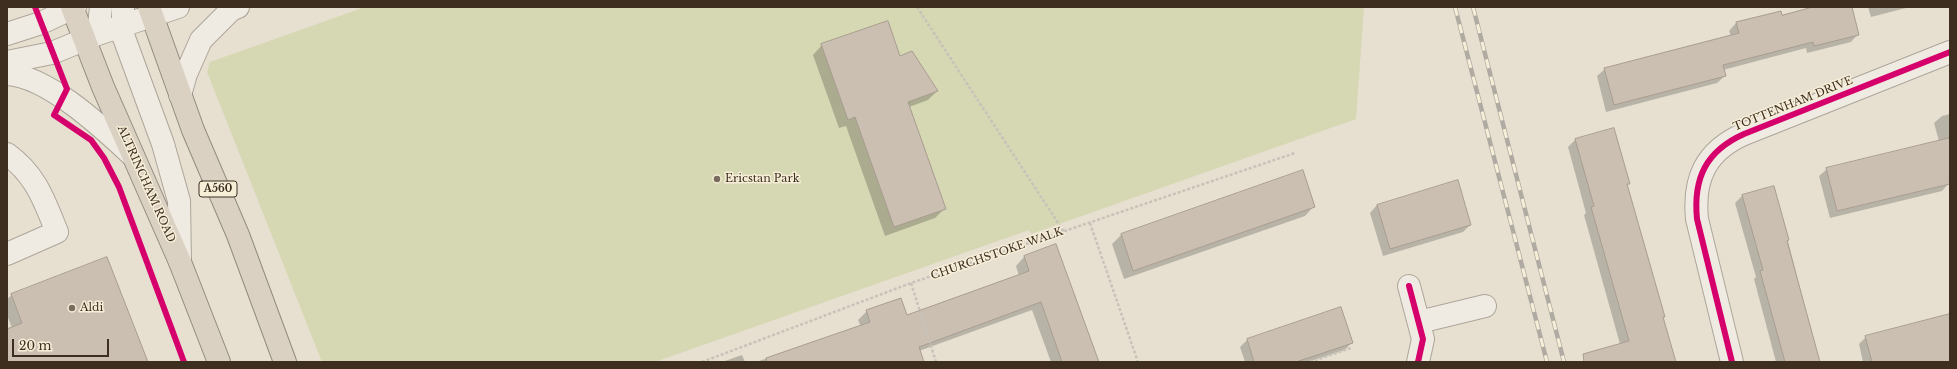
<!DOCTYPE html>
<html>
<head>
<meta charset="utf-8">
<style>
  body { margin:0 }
  #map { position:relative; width:1957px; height:369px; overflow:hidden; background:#e7e0d1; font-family:"Libre Baskerville",serif }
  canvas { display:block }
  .frame { position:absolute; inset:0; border:8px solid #3d2e20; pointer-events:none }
  .scale { position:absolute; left:12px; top:339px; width:97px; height:18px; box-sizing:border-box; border:2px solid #3d2e20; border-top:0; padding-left:5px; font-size:12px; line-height:14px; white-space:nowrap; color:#3d2e20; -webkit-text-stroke:3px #f7eed8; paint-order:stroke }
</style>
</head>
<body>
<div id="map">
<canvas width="1957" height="369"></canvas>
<div class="frame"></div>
<div class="scale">20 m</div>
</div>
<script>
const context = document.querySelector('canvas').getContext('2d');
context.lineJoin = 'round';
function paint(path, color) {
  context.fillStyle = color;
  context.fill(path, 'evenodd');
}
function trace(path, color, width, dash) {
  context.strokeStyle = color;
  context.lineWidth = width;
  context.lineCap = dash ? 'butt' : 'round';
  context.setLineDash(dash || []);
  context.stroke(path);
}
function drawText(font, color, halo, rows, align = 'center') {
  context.font = font + ' "Libre Baskerville",serif';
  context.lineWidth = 3;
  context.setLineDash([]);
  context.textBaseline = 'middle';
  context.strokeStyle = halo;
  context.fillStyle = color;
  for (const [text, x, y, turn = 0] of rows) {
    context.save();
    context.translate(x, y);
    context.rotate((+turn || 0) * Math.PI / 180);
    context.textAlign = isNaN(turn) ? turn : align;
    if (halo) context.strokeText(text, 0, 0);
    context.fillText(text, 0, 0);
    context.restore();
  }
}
paint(new Path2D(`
  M365 7H1364L1356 119 1031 234 1029 230 655 362H322L207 72 210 62Z`), '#d6d7b3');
paint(new Path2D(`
  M1817 7H1851L1858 34 1851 42 1807 53 1806 48 1723 70 1725 76 1717 83 1606 112 1597 76 1605 69 1731 36 1729 31 1736 23 1780 12 1782 16Z
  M1868 7H1910L1871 17Z
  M822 45 900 57 937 91 928 100 909 107 944 209 935 218 885 236 846 126 839 128 813 55Z
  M1950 114 1949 183 1942 191 1830 218 1819 176 1827 169 1939 141 1934 123 1942 116Z
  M1613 129 1629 183 1627 185 1664 316 1662 318 1675 362H1625L1584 215 1586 213 1568 147 1575 140Z
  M1302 171 1314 206 1305 216 1124 279 1112 244 1121 235Z
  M1774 187 1819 362H1776L1754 279 1756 277 1735 203 1743 195Z
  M1377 205 1470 225 1463 232 1383 256 1370 213Z
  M1055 246 1098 362H1051L1032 310 919 351 923 362H756L861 327 858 320 867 311 907 316 1019 276 1016 266 1024 257Z
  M12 295 147 362H7V330L12 328 7 315V299Z
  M1340 308 1352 342 1345 350 1308 362H1245L1240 347 1247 340Z
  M1950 314V362H1863L1859 344 1866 337Z
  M742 355 745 362H722Z`), '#0003');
const building = new Path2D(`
  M1813 7H1852L1859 35 1814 46 1813 42 1723 65 1726 76 1614 105 1604 68 1739 33 1736 22 1781 11 1782 15Z
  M888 21 900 56 912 51 938 91 908 102 946 209 894 227 855 117 848 120 821 44Z
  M1614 128 1630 184H1627L1665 317H1663L1676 362H1584L1583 354 1629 341 1591 207 1594 206 1575 139Z
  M1950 138V184L1837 211 1826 168Z
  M1303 170 1315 207 1133 271 1121 234Z
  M1458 180 1471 225 1390 249 1377 205Z
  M1774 186 1789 240 1787 241 1820 362H1785L1760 271 1763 270 1742 195Z
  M1056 244 1099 362H1062L1041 302 919 347 924 362H767L766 358 870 322 866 310 901 298 907 315 1029 271 1024 256Z
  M107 257 148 362H7V329L22 323 11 294Z
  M1341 307 1353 343 1296 362H1254L1247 339Z
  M1950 314V362H1872L1865 336Z`);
paint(building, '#cbbfb2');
trace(building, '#a89c90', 1);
const minor = new Path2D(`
  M123 7V35L163 144 179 201 180 262
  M7 34 41 23 75 7
  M98 34 101 7
  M7 62 52 53 98 34 178 7
  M7 74C48 76 104 129 133 156
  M180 95 186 74 201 40 231 10 238 7
  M7 154C36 175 44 200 57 232L7 254
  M1409 286 1423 339 1418 362
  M1419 322 1485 306
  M1732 362 1697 219C1693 178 1706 151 1744 134L1950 52`);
const highway = new Path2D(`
  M72 7 103 87 180 262 219 362
  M149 7 193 130 238 235 285 362`);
trace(minor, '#ada599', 24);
trace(highway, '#928b80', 24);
trace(new Path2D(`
  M917 7 1064 232
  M1090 223 1138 362
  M911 283 936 362
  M702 362 911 283 1295 153
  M1310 362 1351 348`), '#c8c2b9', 2.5, [3, 2]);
trace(minor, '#efebe3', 22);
trace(highway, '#dad1c2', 22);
const rail = new Path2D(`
  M1455 7 1547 362
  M1473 7 1564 362`);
trace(rail, '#afaaa2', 4.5);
trace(rail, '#f7eed8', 3, [9]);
trace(new Path2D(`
  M35 7 67 89 54 115 91 140 104 158 119 187 184 362
  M1409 286 1423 339 1418 362
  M1732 362 1697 219C1693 178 1706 151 1744 134L1950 52`), '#d6006c', 6);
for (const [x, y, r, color] of [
  [717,179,4,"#786c5e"],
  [72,308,4,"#786c5e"]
]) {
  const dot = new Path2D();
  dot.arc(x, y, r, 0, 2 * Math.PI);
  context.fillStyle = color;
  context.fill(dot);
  trace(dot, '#f7eed8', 1.5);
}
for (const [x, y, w] of [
  [218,189,38]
]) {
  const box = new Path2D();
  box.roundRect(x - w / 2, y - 8, w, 16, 3);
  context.fillStyle = '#f7eed8';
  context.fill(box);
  trace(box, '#3d2e20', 1);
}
drawText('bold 10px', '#3d2e20', null, [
  ["A560",218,189]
]);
drawText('11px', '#3d2e20', '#f7eed8', [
  ["TOTTENHAM DRIVE",1793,104,-22],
  ["ALTRINCHAM ROAD",146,184,66],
  ["CHURCHSTOKE WALK",997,254,-19]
]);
drawText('11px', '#3d2e20', '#f7eed8', [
  ["Ericstan Park",725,179],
  ["Aldi",80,308]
], 'left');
</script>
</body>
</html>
